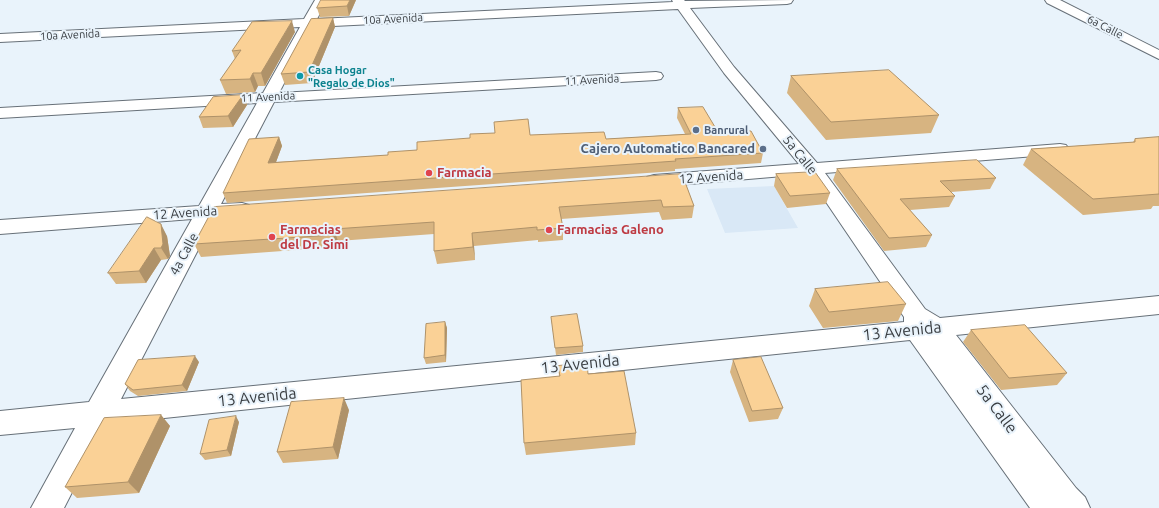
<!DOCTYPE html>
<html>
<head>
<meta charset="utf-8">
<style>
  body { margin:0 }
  canvas { display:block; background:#e9f3fb }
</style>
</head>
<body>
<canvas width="1159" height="508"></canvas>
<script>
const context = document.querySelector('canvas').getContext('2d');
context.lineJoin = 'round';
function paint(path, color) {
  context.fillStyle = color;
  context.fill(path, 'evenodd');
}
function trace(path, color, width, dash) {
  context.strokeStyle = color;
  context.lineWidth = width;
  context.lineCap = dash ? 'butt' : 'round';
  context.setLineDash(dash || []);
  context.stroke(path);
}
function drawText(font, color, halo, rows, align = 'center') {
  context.font = font + ' Ubuntu,sans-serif';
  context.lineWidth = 4;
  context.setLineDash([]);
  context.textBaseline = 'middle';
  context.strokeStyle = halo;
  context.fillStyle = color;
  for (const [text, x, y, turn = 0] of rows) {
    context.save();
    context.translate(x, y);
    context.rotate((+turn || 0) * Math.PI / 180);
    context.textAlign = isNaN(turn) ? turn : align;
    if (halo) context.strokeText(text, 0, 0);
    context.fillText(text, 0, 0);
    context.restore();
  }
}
paint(new Path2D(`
  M774 186 798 228 725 233 707 189Z`), '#d9e8f6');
const street = new Path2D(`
  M315 0H327L317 19 673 2 672 0H684L685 1 793 0 791 3 787 4 690 8 734 67 817 163 1060 144 1066 145 1069 149 1066 153 1060 154 825 173 925 309 940 318 1159 296V314L956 335 1076 488 1085 497 1090 508H1030L910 340 107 424 64 508H31L75 428 0 435V411L89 402 192 219 0 234V220L199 206 257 103 0 118V108L263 93 300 27 0 42V34L304 19ZM678 9 724 73 799 164 654 175 647 177 644 181 647 185 654 187 807 174 904 317V322L121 399 215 217 249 213 252 209 249 205 242 203 221 204 274 102 656 80 661 79 663 76 661 73 656 72 279 93 313 27Z
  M1045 0H1060L1159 50V59L1047 3Z`);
trace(street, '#677078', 2);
paint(street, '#fff');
paint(new Path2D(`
  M356 0 349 16 320 17 317 8Z
  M333 18 335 27 312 83 285 85 281 74Z
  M295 32 265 86H258L255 92 226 94 220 80 235 59 232 51Z
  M791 76 939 115 931 133 826 140 787 93Z
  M243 95 247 105 233 127 203 128 199 117Z
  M678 108 718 132 763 153 761 163 675 169V171L227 203 223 193 279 137 282 146 276 162 388 155 417 150 530 135 606 139 685 134 677 118Z
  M1159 137V206H1153L1151 209 1083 215 1023 165 1031 149 1133 142 1135 139Z
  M837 169 996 178 990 189 951 192 955 196 949 207 910 210 932 235 926 247 884 251 833 180Z
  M682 174 694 206 692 218 662 220 659 212 561 219 563 228V240L538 242V240L474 246 475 260 437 264 434 251V234L338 241 337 247 201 257 194 244Z
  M776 174 830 193 826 204 787 208 774 186Z
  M167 236 170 256 168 259 161 260 146 283 116 284 108 273Z
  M815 289 906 304 898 321 823 328 809 306Z
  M551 317 583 346V352L556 355Z
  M445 322 447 328 446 362 426 364 424 358Z
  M971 330 1067 373 1057 385 1001 390 963 342Z
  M733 360 783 408 778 419 749 422 730 372Z
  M199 362 187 391 138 396 130 391 125 384Z
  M558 366 636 433 635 445 526 455 524 443 559 376Z
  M349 410 338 459 283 463 277 452Z
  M161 415 170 426 139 493 77 498 65 487Z
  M239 422 231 456 205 460 200 454Z`), '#d7b481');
paint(new Path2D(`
  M350 0H356L349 16 347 6Z
  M333 18 335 27 312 83 309 72Z
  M292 21 295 32 265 86 261 73Z
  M253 73 258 86 255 92 250 79Z
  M243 95 247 105 233 127 228 116Z
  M279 137 282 146 272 173 268 163Z
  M161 224 167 236 170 256 168 259 161 248Z
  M334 229 338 241 337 247 333 235Z
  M472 233 474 246 475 260 473 247Z
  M154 248 161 260 146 283 139 271Z
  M445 322 447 328 446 362 445 355Z
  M195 356 199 362 187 391 182 385Z
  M344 398 349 410 338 459 333 447Z
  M161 415 170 426 139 493 128 482Z
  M236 416 239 422 231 456 227 450Z`), '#af9269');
const building = new Path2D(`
  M321 0H350L347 6 317 8Z
  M333 18 309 72 281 74 311 19Z
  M292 21 261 73H253L250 79 220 80 241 50 232 51 252 22Z
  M889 70 939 115 831 122 791 76Z
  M243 95 228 116 199 117 213 97Z
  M703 107 718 132 751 131 763 153 675 159 676 161 223 193 249 139 279 137 268 163 388 155V152L417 150V142L470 138V134L495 133 494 122 528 119 530 135 604 132 606 139 691 134 678 108Z
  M1159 137V194L1093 199 1031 149 1135 142V139Z
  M977 160 996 178 940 181 955 196 900 199 932 235 889 238 837 169Z
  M815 172 830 193 790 196 776 174Z
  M682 174 694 206 663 207 661 200 559 207 563 228 537 230V227L472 233 473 247 434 251V222L334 229 333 235 194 244 214 207Z
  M147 217 161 224 163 244 161 248H154L139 271 108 273Z
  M888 282 906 304 829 312 815 289Z
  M577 314 583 346 555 348 551 317Z
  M445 322V355L424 358 426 324Z
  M1025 325 1067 373 1009 378 971 330Z
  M195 356 182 385 133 390 125 384 138 360Z
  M761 357 783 408 752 411 733 360Z
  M587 363 588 374 624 371 636 433 524 443 521 380 560 376 558 366Z
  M344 398 333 447 277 452 291 402Z
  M161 415 128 482 65 487 104 418Z
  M236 416 227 450 200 454 209 420Z`);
paint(building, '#fad196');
trace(building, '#af9269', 1);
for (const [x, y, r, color] of [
  [300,76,4,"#0f9aa8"],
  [696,130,4,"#5c6f8a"],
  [763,149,4,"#5c6f8a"],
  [429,173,4,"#e0444e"],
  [549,230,4,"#e0444e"],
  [272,237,4,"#e0444e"]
]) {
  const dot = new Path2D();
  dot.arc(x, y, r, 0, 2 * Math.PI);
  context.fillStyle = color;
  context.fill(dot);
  trace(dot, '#e9f3fb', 1.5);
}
drawText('11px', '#383c40', '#e9f3fb', [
  ["10a Avenida",393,19,-3],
  ["6a Calle",1105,27,27],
  ["10a Avenida",70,35,-3],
  ["11 Avenida",592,80,-3],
  ["11 Avenida",268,97,-3]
]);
drawText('bold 11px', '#0d838f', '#e9f3fb', [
  ["Casa Hogar",308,70],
  ["\"Regalo de Dios\"",308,83]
], 'left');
drawText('bold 11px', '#4e5e75', '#e9f3fb', [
  ["Banrural",704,130]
], 'left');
drawText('bold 13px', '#4e5e75', '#e9f3fb', [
  ["Cajero Automatico Bancared",755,149]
], 'right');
drawText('13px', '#383c40', '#e9f3fb', [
  ["5a Calle",800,155,51],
  ["12 Avenida",711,177,-4],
  ["12 Avenida",185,213,-4],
  ["4a Calle",184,254,-62]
]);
drawText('bold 13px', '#be3a42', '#e9f3fb', [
  ["Farmacia",437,173],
  ["Farmacias",280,230],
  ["del Dr. Simi",280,245],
  ["Farmacias Galeno",557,230]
], 'left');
drawText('16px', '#383c40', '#e9f3fb', [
  ["13 Avenida",902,331,-6],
  ["13 Avenida",580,364,-6],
  ["13 Avenida",257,397,-6],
  ["5a Calle",997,409,53]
]);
</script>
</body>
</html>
